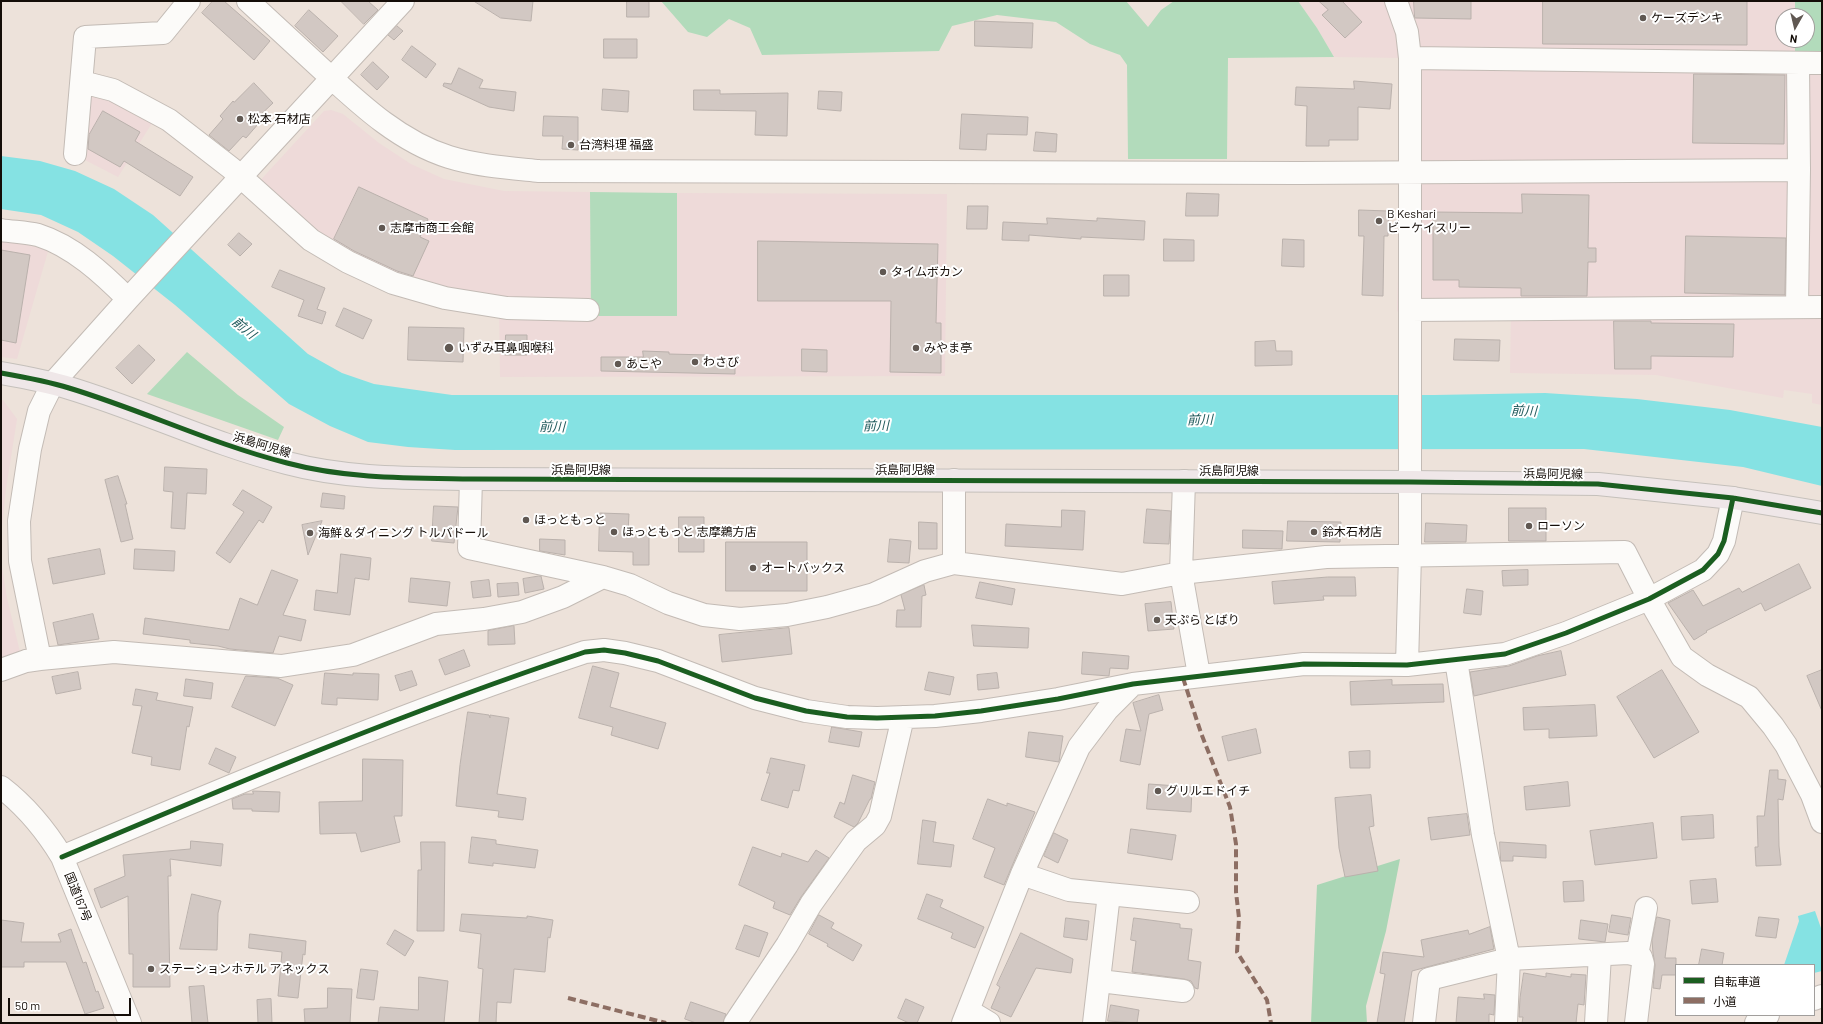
<!DOCTYPE html>
<html>
<head>
<meta charset="utf-8">
<style>
  body { margin:0 }
  #map { position:relative; width:1823px; height:1024px; overflow:hidden; background:#ede2da; font-family:Barlow,"Noto Sans JP",sans-serif }
  canvas { display:block }
  .frame { position:absolute; inset:0; border:2px solid #140d08; pointer-events:none }
  .legend { position:absolute; left:1675px; top:964px; width:140px; height:52px; box-sizing:border-box; background:#fff; border:1px solid #a19e9c; margin:0; padding:5px 7px; list-style:none; font-size:12px; color:#140d08 }
  .legend li { display:flex; align-items:center; gap:8px; height:20px }
  .legend b { width:20px; border:1px solid #a19e9c }
  .north { position:absolute; left:1775px; top:8px; width:40px; height:40px; box-sizing:border-box; background:#fff; border:1px solid #a19e9c; border-radius:50%; rotate:188deg; font-size:11px; font-weight:700; line-height:16px; text-align:center; color:#140d08 }
  .north::after { content:''; display:block; margin:auto; width:14px; height:18px; background:#605852; clip-path:polygon(50% 0,100% 100%,50% 72%,0 100%) }
  .scale { position:absolute; left:8px; top:998px; width:123px; height:18px; box-sizing:border-box; border:2px solid #140d08; border-top:0; padding-left:5px; font-size:12px; line-height:14px; white-space:nowrap; color:#140d08; -webkit-text-stroke:3px #fff; paint-order:stroke }
</style>
</head>
<body>
<div id="map">
<canvas width="1823" height="1024"></canvas>
<div class="frame"></div>
<ul class="legend">
<li><b style="height:5px;background:#1b5e20"></b>自転車道</li>
<li><b style="height:5px;background:#8d6e63"></b>小道</li>
</ul>
<div class="north">N</div>
<div class="scale">50 m</div>
</div>
<script>
const context = document.querySelector('canvas').getContext('2d');
context.lineJoin = 'round';
function paint(path, color) {
  context.fillStyle = color;
  context.fill(path, 'evenodd');
}
function trace(path, color, width, dash) {
  context.strokeStyle = color;
  context.lineWidth = width;
  context.lineCap = dash ? 'butt' : 'round';
  context.setLineDash(dash || []);
  context.stroke(path);
}
function drawText(font, color, halo, rows, align = 'center') {
  context.font = font + ' Barlow,"Noto Sans JP",sans-serif';
  context.lineWidth = 4;
  context.setLineDash([]);
  context.textBaseline = 'middle';
  context.strokeStyle = halo;
  context.fillStyle = color;
  for (const [text, x, y, turn = 0] of rows) {
    context.save();
    context.translate(x, y);
    context.rotate((+turn || 0) * Math.PI / 180);
    context.textAlign = isNaN(turn) ? turn : align;
    if (halo) context.strokeText(text, 0, 0);
    context.fillText(text, 0, 0);
    context.restore();
  }
}
paint(new Path2D(`
  M1298 1H1795V16H1783V40H1795V55L1822 56V405L1812 403V394L1784 390 1783 398 1656 375 1510 373 1511 314 1399 315 1397 310 1404 58 1334 57 1317 28Z
  M74 92 113 97 154 120 118 177 83 159 64 157Z
  M331 110 343 114 379 143 411 164 444 179 504 191 590 192 591 315 677 316V193L947 194 945 376 500 377 499 308 384 280 255 186 324 111Z
  M1 237 49 248 17 359 1 357Z
  M1 400H3L17 419 6 489 1 536 2 567 7 598 21 656 1 663Z`), '#eedad9');
paint(new Path2D(`
  M661 1H1126L1148 27 1161 10 1174 1H1298L1317 28 1334 57 1228 58 1227 159H1128L1127 65 1120 55 1090 44 1056 22 997 15 952 26 939 51 762 55 750 28 729 19 707 37 688 32Z
  M1795 1H1822V56L1795 55V40H1807V16H1795Z
  M590 192 677 193V316H591Z
  M187 352 238 395 284 427 278 440 147 394Z`), '#b2dbbb');
paint(new Path2D(`
  M1400 859 1386 931 1366 1006 1367 1023H1311L1317 885Z`), '#aad6b5');
paint(new Path2D(`
  M1 156 40 161 75 171 114 189 153 215 308 354 342 373 374 384 452 395H1434L1545 393 1637 399 1730 410 1822 427V486L1743 467 1584 449 455 450 408 447 368 442 330 426 289 404 175 305 113 256 78 232 41 215 1 209Z
  M1815 911 1822 931V971L1814 973V965H1784L1799 921 1798 916Z`), '#85e2e3');
const building = new Path2D(`
  M213 1H224L270 41 254 60 202 13Z
  M341 1H368L378 10 364 24Z
  M474 1H533L531 21 501 18Z
  M627 1H649V17H627Z
  M1319 1H1342L1362 22 1345 38 1322 15 1328 10Z
  M1414 1H1471V19L1415 18Z
  M1543 1H1747V45L1543 44Z
  M309 10 338 36 323 52 295 26Z
  M975 21 1033 23 1032 48 975 46Z
  M397 26 403 31 394 40 388 35Z
  M604 39H637V58H604Z
  M412 46 436 64 426 78 402 60Z
  M373 62 389 77 377 90 361 75Z
  M459 68 483 80 479 88 516 92 514 111 489 107 443 86 444 83 451 84Z
  M1694 74 1785 75 1784 144 1693 143Z
  M1354 81 1392 84 1390 109 1358 107V140H1329V146H1306L1307 106 1295 105 1296 87 1354 89Z
  M254 83 273 103 255 120 259 123 246 138 243 136 229 151 209 135 223 119 220 116 233 101 234 102Z
  M603 89 629 91 628 112 602 110Z
  M694 90H720V94L788 93 787 136 755 135 756 111 694 110Z
  M819 91 842 92 841 111 818 109Z
  M103 111 140 132 135 141 193 177 180 196 124 161 120 167 88 149 89 135Z
  M962 114 1028 117 1027 135 987 134 986 150 960 149Z
  M544 116 578 117V150L562 149 563 136H543Z
  M1036 132 1057 134 1056 152 1034 151Z
  M359 187 428 219 420 237 429 241 413 276 397 271 354 251 334 239Z
  M1187 193 1219 194 1218 216H1186Z
  M1522 194 1589 195 1588 248H1596V262H1588L1587 296H1521V288L1459 287V280H1433V212L1522 213Z
  M968 206H988L987 229H967Z
  M1359 210 1389 211 1388 236H1384L1383 296 1362 295 1364 236H1359Z
  M1047 218 1097 221V218L1145 221 1144 240 1081 237V239L1029 235V241L1002 240 1003 222 1047 224Z
  M239 233 252 244 240 256 228 245Z
  M1686 236 1786 238 1785 295 1685 293Z
  M1164 239 1194 240V261H1164Z
  M1283 239 1304 240V267L1282 266Z
  M758 241 938 244 936 323H941V373L890 372 891 301H758Z
  M1 250 30 255 16 343 1 340Z
  M280 270 325 288 317 309 326 312 322 324 298 316 304 300 272 287Z
  M1104 275H1129V296H1104Z
  M344 308 372 320 363 339 336 326Z
  M1614 321H1651V323L1734 324 1733 357 1651 356V369H1615Z
  M409 327 464 328 463 362 408 360Z
  M506 335H527V355H505Z
  M1455 339 1500 340 1499 361 1454 360Z
  M1275 341 1276 351H1292V365L1255 366V342Z
  M139 345 155 360 132 384 116 368Z
  M802 349 827 350V372L802 371Z
  M643 351 669 352V354L708 355V358L735 359V374L601 371V357H643Z
  M165 467 207 469 206 494 187 493 185 529 171 528 173 492 164 491Z
  M118 476 127 504H125L133 539 121 542 105 480Z
  M243 490 272 507 263 523 259 520 230 563 216 553 244 512 233 505Z
  M323 493 345 496 344 509 321 507Z
  M434 506 458 507 454 543 432 541Z
  M1509 508H1546V541H1509Z
  M1147 509 1171 511 1169 544 1144 543Z
  M1062 510 1085 511 1083 550 1005 546 1006 524 1061 527Z
  M600 513 629 514 628 532H649V565H633V552L599 551Z
  M679 517H704V552H679Z
  M322 521 308 555 302 525Z
  M1288 521 1341 522 1340 542 1287 541Z
  M919 522 937 523V549H919Z
  M1426 523 1467 525 1466 542H1425Z
  M1243 530 1283 531 1282 549 1243 548Z
  M540 539 565 540V555L540 551Z
  M890 539 911 541 909 563 888 562Z
  M726 542H807V591H726Z
  M100 549 105 574 53 584 48 559Z
  M135 549 175 551 174 571 134 569Z
  M341 554 371 558 369 580 355 578 350 615 314 610 316 590 337 593Z
  M1799 564 1811 588 1765 611 1761 603 1706 631 1707 632 1694 640 1668 603 1693 590 1703 606 1739 588 1742 592Z
  M272 570 298 580 283 615 306 620 301 641 279 636 273 653 230 649 218 646 190 643V640L143 634 145 618 229 630 240 598 257 605Z
  M1528 570V585L1503 586 1502 571Z
  M539 576H541L544 589 525 593 523 579Z
  M1328 577H1355L1356 596H1323L1324 600 1274 604 1272 582Z
  M411 578 450 582 447 606 409 602Z
  M489 580 491 596 473 598 471 582Z
  M980 582 1015 589 1012 605 976 598Z
  M518 583 519 595 498 597 497 584Z
  M924 585 926 595 922 596 921 627H896L897 610H905L901 595Z
  M1467 589 1483 591 1481 615 1464 613Z
  M1171 602 1174 629 1148 631 1145 604Z
  M93 614 99 639 58 645 53 623Z
  M972 625 1029 628 1028 648 974 646Z
  M514 626 515 644 488 645V631Z
  M789 628 792 654 722 662 719 635Z
  M464 650 470 666 445 675 439 660Z
  M1561 651 1566 675 1474 696 1470 672 1509 666 1537 656Z
  M1083 652 1129 656 1128 669 1110 668 1109 676 1082 674Z
  M593 666 619 673 610 707 666 723 658 749 611 735 613 727 579 718Z
  M1662 670 1699 732 1654 758 1617 697Z
  M1822 670V711L1807 676Z
  M412 671 417 685 400 691 395 676Z
  M78 672 81 689 56 694 52 677Z
  M929 672 954 677 950 695 925 690Z
  M325 673 353 675V673L379 674 378 700 337 698V705L322 704Z
  M997 673 999 688 978 690 977 675Z
  M246 676 277 678 293 685 275 726 232 707Z
  M186 679 213 683 211 699 184 696Z
  M1392 680V685L1443 684 1444 702 1351 705 1350 682Z
  M136 689 158 693 156 700 193 707 189 727 187 726 180 770 151 765 152 757 132 753 142 706 133 705Z
  M1159 695 1163 710 1149 714 1140 765 1120 761 1126 729 1141 731 1133 703Z
  M1595 705 1597 736 1549 738V729L1524 730 1523 708Z
  M468 712 489 715 490 718V715L509 718 497 794 526 798 523 820 498 817 499 811 456 806 460 765Z
  M832 727 862 732 859 747 829 742Z
  M1256 729 1261 753 1228 761 1222 737Z
  M1029 732 1063 736 1059 762 1026 757Z
  M216 748 236 757 229 773 209 764Z
  M1370 751V768H1350L1349 752Z
  M771 758 805 765 799 791 793 790 788 808 761 800 770 773H767Z
  M363 759 403 760 402 816H394L400 842 361 852 356 833 320 834 319 802 362 801Z
  M1770 770H1778V779L1786 780 1783 800 1778 799 1779 846 1781 865 1756 866 1755 847H1758L1757 816H1764Z
  M853 775 875 782 871 799H870L858 823 854 827 834 817 840 802 844 804Z
  M1568 782 1570 806 1526 810 1524 787Z
  M1149 784 1192 787 1191 812 1147 809Z
  M253 791 280 792 279 812 252 811V809H233L232 799 245 794H253Z
  M1371 795 1374 826 1369 827 1378 871 1345 877 1339 848 1335 798Z
  M988 799 1007 806V803L1035 812 1004 885 984 877 995 848 973 839Z
  M1467 814 1470 835 1431 840 1428 818Z
  M1713 815 1714 838 1682 840 1681 817Z
  M923 820 936 822 933 842 954 845 951 867 918 864Z
  M1653 823 1657 858 1595 865 1590 831Z
  M1131 829 1176 835 1172 860 1128 853Z
  M1054 833 1068 840 1058 863 1044 856Z
  M472 837 496 840V844L538 850 535 868 493 863V866L469 863Z
  M191 841 223 844 221 866 170 859 171 876H168L170 987H133V954H129L128 896 101 908 94 889 125 876 123 855 190 849Z
  M421 842H445L444 931H417L418 870H421Z
  M1500 842 1546 845V858L1513 856V861H1501Z
  M753 847 781 857 782 853 808 862 816 850 829 858 801 897 790 915 773 908 775 902 739 885Z
  M1716 879 1718 902 1692 904 1690 881Z
  M1583 881 1584 901 1564 902 1563 882Z
  M192 894 221 901 218 913 217 950 180 949Z
  M927 894 943 900 940 907 984 927 975 948 951 938 953 933 918 919Z
  M462 914 527 918V916L553 920 550 938 548 937 545 972 514 969 511 1003 497 1002 496 1023H479L483 969 478 968 481 934 460 931Z
  M819 915 834 923 831 928 862 945 853 961 827 946 828 944 809 934Z
  M1612 915 1631 918 1628 935 1609 932Z
  M1657 917 1670 920 1665 958H1676V975H1662L1660 989 1653 988 1655 965 1653 953 1652 941Z
  M1759 917 1779 919 1776 938 1756 936Z
  M1066 918 1089 921 1087 940 1064 937Z
  M1134 918 1180 924V928L1192 929 1188 960 1201 962 1198 989 1195 988 1191 981 1184 979 1132 972 1136 941 1131 940Z
  M1 920 24 923 21 942H61L58 934 71 929 83 963 86 962 96 992 98 991 104 1008 85 1014 66 962H24V967H1Z
  M1581 920 1608 924 1605 942 1579 939Z
  M745 925 768 933 759 957 736 949Z
  M1490 927 1494 949 1412 971 1404 1023H1377L1385 974 1380 973 1383 952 1424 957 1421 940 1468 930 1469 934Z
  M395 930 414 941 405 956 387 944Z
  M1021 933 1073 959 1071 973 1036 968 1011 1017 991 1008 1000 987 997 985Z
  M250 934 306 941 305 955 303 954 298 998 278 996 282 952 249 948Z
  M1702 949 1724 953 1722 965H1699Z
  M361 969 378 971 374 1000 357 998Z
  M1524 973 1546 977V973L1571 977V974L1586 975 1584 1005 1578 1004 1576 1023H1522L1523 1017H1519L1520 998Z
  M419 977 448 981 444 1023H378L380 1007 418 1010Z
  M204 986 208 1023H192L189 987Z
  M328 988 352 989 350 1023H305L304 1009 327 1008Z
  M1484 994 1495 995 1494 1015 1489 1014V1023H1456L1458 997 1484 999Z
  M271 999 272 1023H258L257 1000Z
  M906 999 924 1007 917 1023H909L898 1018Z
  M691 1002 726 1014 723 1023H696L685 1019Z
  M1111 1005 1139 1010 1137 1023 1108 1021Z`);
paint(building, '#d2c8c3');
trace(building, '#bab1ac', 1);
const minor = new Path2D(`
  M248 1C274 25 300 49 326 73 363 107 401 142 449 157 478 166 509 168 539 171L1299 173 1799 170
  M1396 1 1407 32 1410 58V555L1407 665
  M1410 58 1822 63
  M82 82 113 90 169 120 231 168 311 240 348 262 393 283 445 298 507 308 588 310
  M75 154 85 37 163 33 189 1
  M1 230C13 232 26 232 38 235 73 246 103 274 128 299
  M1797 307 1799 170 1798 64
  M1410 310 1822 307
  M471 479 469 548 603 577 630 585 668 603 704 615 740 619 787 615 827 607 874 594 925 571 954 563 1122 584 1181 573 1326 557 1625 552 1649 599 1682 657 1707 675 1749 697 1773 726 1786 745 1812 795 1822 822
  M1184 481 1181 573 1199 675
  M954 563V480
  M40 659 20 561 19 521 30 449 39 411 53 383 128 299 403 1
  M1456 660 1483 835 1509 959 1506 1023
  M1 670 26 661 40 659 114 652 281 666 353 655 436 624 484 619 522 612 563 597 603 577
  M1 787C27 807 45 829 62 857L130 1023
  M62 857C234 784 408 711 585 652L604 650 625 653 658 661 755 698 806 711 847 717 877 718 935 716 981 711 1058 699 1133 684 1304 664 1407 665 1505 654 1566 633 1649 599 1703 570 1718 554 1724 541 1733 498
  M1022 874 1069 890 1188 902
  M1100 981 1183 991
  M1814 999 1822 996
  M969 1011 989 1023
  M735 1023 787 945 811 904 856 841 875 825 880 816 903 717
  M963 1023 1022 874 1079 747 1107 710 1133 684
  M1094 1023 1109 894
  M1424 1023 1429 979 1509 959 1628 953 1637 955 1646 908
  M1596 1023 1600 955
  M1636 1023 1643 964 1641 957 1637 955
  M1756 1023 1759 1018 1768 1015`);
const major = new Path2D(`
  M1 373C24 377 47 381 69 388 142 410 212 444 287 463 347 479 409 478 471 479L1410 482 1598 484 1733 498 1822 513`);
trace(minor, '#c3bbb5', 24);
trace(major, '#c5c0bb', 24);
trace(minor, '#fcfbf9', 22);
trace(major, '#efe7e8', 22);
trace(new Path2D(`
  M1183 678 1201 733 1230 807 1236 844V892L1239 918 1237 952 1267 1000 1271 1023
  M568 998 666 1023`), '#8d6e63', 4, [8, 4]);
trace(new Path2D(`
  M1 373C24 377 47 381 69 388 142 410 212 444 287 463 347 479 409 478 471 479L1410 482 1598 484 1733 498 1822 513
  M62 857C234 784 408 711 585 652L604 650 625 653 658 661 755 698 806 711 847 717 877 718 935 716 981 711 1058 699 1133 684 1304 664 1407 665 1505 654 1566 633 1649 599 1703 570 1718 554 1724 541 1733 498`), '#1b5e20', 5);
for (const [x, y, r, color] of [
  [1643,18,4,"#605852"],
  [240,119,4,"#605852"],
  [571,145,4,"#605852"],
  [1379,221,4,"#605852"],
  [382,228,4,"#605852"],
  [883,272,4,"#605852"],
  [449,348,5,"#605852"],
  [916,348,4,"#605852"],
  [695,362,4,"#605852"],
  [618,364,4,"#605852"],
  [526,520,4,"#605852"],
  [1529,526,4,"#605852"],
  [614,532,4,"#605852"],
  [1314,532,4,"#605852"],
  [310,533,4,"#605852"],
  [753,568,4,"#605852"],
  [1157,620,4,"#605852"],
  [1158,791,4,"#605852"],
  [151,969,4,"#605852"]
]) {
  const dot = new Path2D();
  dot.arc(x, y, r, 0, 2 * Math.PI);
  context.fillStyle = color;
  context.fill(dot);
  trace(dot, '#fff', 1.5);
}
drawText('12px', '#140d08', '#fff', [
  ["ケーズデンキ",1651,18],
  ["松本 石材店",248,119],
  ["台湾料理 福盛",579,145],
  ["B Keshari",1387,214],
  ["ビーケイスリー",1387,228],
  ["志摩市商工会館",390,228],
  ["タイムボカン",891,272],
  ["いずみ耳鼻咽喉科",458,348],
  ["みやま亭",924,348],
  ["わさび",703,362],
  ["あこや",626,364],
  ["ほっともっと",534,520],
  ["ローソン",1537,526],
  ["ほっともっと 志摩鵜方店",622,532],
  ["鈴木石材店",1322,532],
  ["海鮮＆ダイニング トルバドール",318,533],
  ["オートバックス",761,568],
  ["天ぷら とばり",1165,620],
  ["グリルエドイチ",1166,791],
  ["ステーションホテル アネックス",159,969]
], 'left');
drawText('12px', '#140d08', '#fff', [
  ["浜島阿児線",262,445,17],
  ["浜島阿児線",581,470],
  ["浜島阿児線",905,470],
  ["浜島阿児線",1229,471],
  ["浜島阿児線",1553,474,1],
  ["国道167号",78,897,68]
]);
drawText('italic 13px', '#225b5d', '#fff', [
  ["前川",244,328,40],
  ["前川",1524,411,2],
  ["前川",1200,420,-1],
  ["前川",876,426,-1],
  ["前川",552,427,1]
]);
</script>
</body>
</html>
